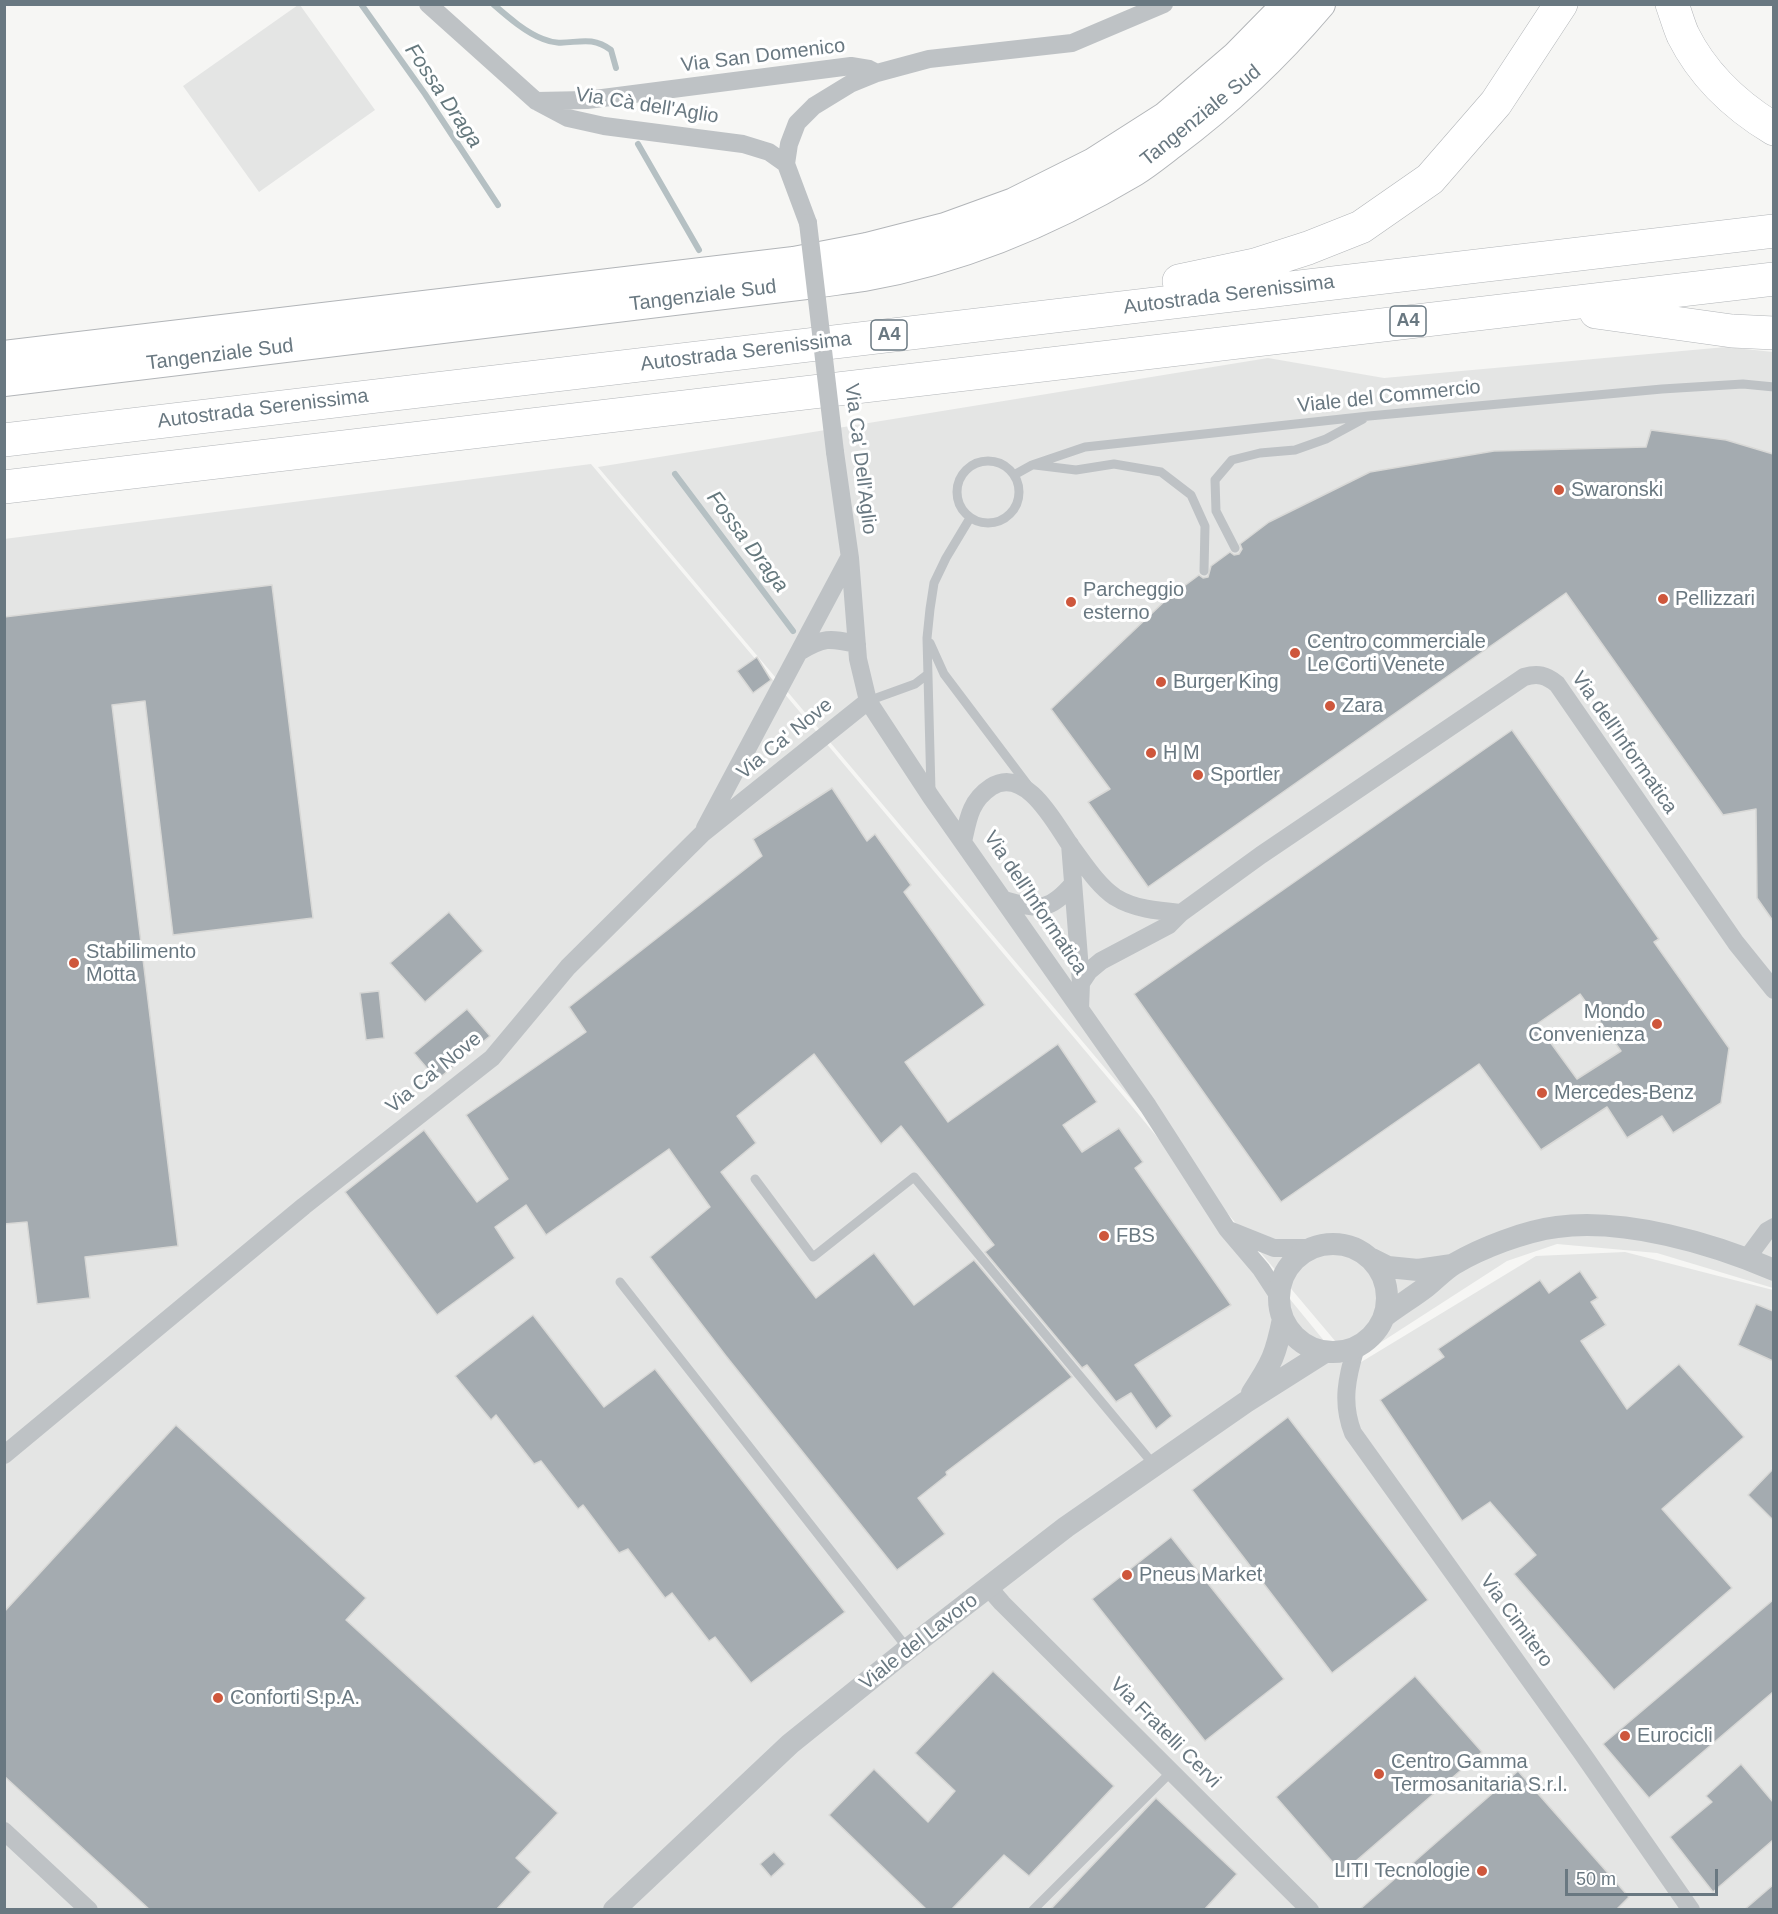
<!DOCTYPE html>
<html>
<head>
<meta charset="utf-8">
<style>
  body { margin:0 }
  #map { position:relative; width:1778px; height:1914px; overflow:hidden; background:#f6f6f4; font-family:Helvetica,sans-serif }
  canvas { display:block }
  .frame { position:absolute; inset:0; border:6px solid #697881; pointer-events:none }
  .scale { position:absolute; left:1565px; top:1869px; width:153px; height:27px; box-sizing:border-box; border:3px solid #697881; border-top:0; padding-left:8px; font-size:18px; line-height:21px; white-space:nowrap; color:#697881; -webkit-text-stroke:4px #fff; paint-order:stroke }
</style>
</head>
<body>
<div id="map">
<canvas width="1778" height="1914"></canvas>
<div class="frame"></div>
<div class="scale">50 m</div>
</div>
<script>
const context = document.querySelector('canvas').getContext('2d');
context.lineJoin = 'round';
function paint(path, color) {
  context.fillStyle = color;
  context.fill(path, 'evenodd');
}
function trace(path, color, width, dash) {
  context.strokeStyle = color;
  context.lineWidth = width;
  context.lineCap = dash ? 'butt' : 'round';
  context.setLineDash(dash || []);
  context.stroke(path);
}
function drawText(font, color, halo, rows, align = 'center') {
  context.font = font + ' Helvetica,sans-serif';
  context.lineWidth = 6;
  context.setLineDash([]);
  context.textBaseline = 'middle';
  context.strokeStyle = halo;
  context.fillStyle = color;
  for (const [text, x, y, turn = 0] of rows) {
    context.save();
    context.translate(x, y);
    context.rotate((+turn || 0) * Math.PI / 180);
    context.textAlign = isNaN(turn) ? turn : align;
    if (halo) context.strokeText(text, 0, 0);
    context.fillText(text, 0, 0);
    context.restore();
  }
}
paint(new Path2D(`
  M298 5H300L375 110 259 192 183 86Z
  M1726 347 1773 352V1288L1657 1253 1557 1244 1507 1261 1352 1361 598 467 1268 358 1384 378Z
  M591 464 1130 1104 1348 1370 1536 1256 1625 1252 1773 1290V1909H5L4 539Z`), '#e4e5e4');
trace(new Path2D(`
  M361 4 425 94 498 205
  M493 4C508 17 525 32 543 39 568 50 586 31 611 50L616 68
  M638 144 699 250
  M675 474 793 631`), '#b5c0c3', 6);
const building = new Path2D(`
  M1651 430 1726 440 1773 454V921L1757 898 1756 809 1723 815 1566 593 1148 887 1088 802 1110 789 1051 709 1168 598 1199 575 1203 578 1208 577 1211 566 1230 552 1234 555 1239 554 1242 549 1240 544 1269 522 1370 472 1494 451 1646 447Z
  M272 585 313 918 173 935 145 701 112 705 178 1246 85 1257 90 1298 37 1304 27 1222 4 1224V617Z
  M757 657 771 680 753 693 737 671Z
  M1512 730 1659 939 1654 942 1729 1048 1721 1103 1673 1133 1662 1116 1627 1138 1607 1107 1541 1150 1479 1064 1281 1202 1134 994ZM1580 994 1621 1051 1577 1079 1537 1024Z
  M832 788 867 841 875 834 911 885 904 892 985 1005 905 1062 948 1122 1058 1044 1097 1102 1063 1125 1082 1152 1119 1128 1143 1162 1135 1168 1231 1305 1135 1365 1172 1416 1156 1429 1131 1393 1116 1402 1087 1365 1082 1368 985 1252 994 1245 901 1126 881 1144 814 1054 737 1116 756 1143 721 1172 816 1298 874 1253 914 1305 974 1260 1072 1377 946 1472 947 1475 918 1498 945 1534 897 1570 726 1356 650 1257 710 1207 669 1149 546 1235 526 1205 495 1227 515 1258 437 1315 345 1192 424 1130 477 1202 508 1179 466 1115 586 1032 569 1007 762 856 753 839Z
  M449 912 483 951 425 1002 390 963Z
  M379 991 384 1038 366 1040 360 993Z
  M467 1009 490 1036 437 1080 414 1053Z
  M1580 1271 1598 1298 1591 1302 1606 1325 1581 1341 1627 1409 1679 1364 1744 1437 1662 1509 1732 1588 1614 1690 1514 1574 1536 1555 1490 1502 1462 1521 1380 1400 1444 1357 1438 1349 1540 1280 1549 1293Z
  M1756 1304 1773 1311V1361L1738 1345Z
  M533 1315 604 1407 655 1369 845 1612 751 1683 715 1637 709 1641 672 1593 665 1598 628 1549 619 1553 583 1505 578 1509 541 1461 534 1464 496 1415 491 1420 455 1376Z
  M1288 1417 1428 1600 1332 1673 1192 1490Z
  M176 1425 366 1598 346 1620 558 1813 516 1858 531 1872 496 1910H150L4 1776V1612Z
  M1773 1469V1520L1748 1495Z
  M1171 1537 1284 1679 1205 1741 1092 1599Z
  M1773 1600V1692L1649 1798 1603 1744Z
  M993 1671 1114 1786 1029 1876 1004 1855 951 1910H927L829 1815 874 1769 928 1822 955 1791 915 1753Z
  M1415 1676 1482 1752 1342 1873 1276 1797Z
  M1741 1764 1773 1802V1840L1713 1892 1670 1837 1712 1802 1706 1796Z
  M1518 1771 1629 1897 1616 1910H1359Z
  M1156 1798 1237 1874 1204 1910H1050Z
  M774 1852 785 1864 771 1877 760 1864Z
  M1773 1885V1910H1744Z`);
paint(building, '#a4abb0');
trace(building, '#d8d8d6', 1.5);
const trunk = new Path2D(`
  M4 356 794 262 867 248 945 228 1014 203 1094 163 1166 117 1236 57 1288 4
  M4 381 806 284C825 281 845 279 864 276 959 259 1052 220 1134 171 1147 163 1159 153 1171 144 1226 103 1275 57 1320 4`);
const motorway = new Path2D(`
  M1672 4C1676 15 1679 26 1683 35 1703 75 1736 106 1774 129
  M1179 281 1255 265 1308 248 1361 227 1430 179 1496 103 1561 4
  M1596 312 1732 331 1774 333
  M4 440 1774 231
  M4 487 1774 279`);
trace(trunk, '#b2b5b8', 32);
trace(motorway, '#b2b5b8', 34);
trace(new Path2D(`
  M957 492a31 31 0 1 1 62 0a31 31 0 1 1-62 0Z
  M1035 465 1076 470 1114 464 1161 472 1191 495 1205 526 1204 571
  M1014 475 1032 465 1085 447 1369 416 1662 389 1743 384 1774 387
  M1235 548 1216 511 1215 480 1232 460 1260 453 1295 450 1326 439 1363 419
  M930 643 944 674 1027 784
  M868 701 915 684 928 674
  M931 791 927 638 930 609 934 583 946 558 970 518
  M755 1179 813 1257 914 1177 1154 1465
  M620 1282 908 1649
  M1033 1910 1172 1771`), '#bec2c5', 9);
trace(new Path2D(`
  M428 4 536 101 568 118 604 126 743 144 769 152 786 164
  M536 101 587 100 851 66 869 69 877 73 929 59 1072 43 1164 4
  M808 223 786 164 789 144 797 123 814 106 850 84 877 73
  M835 452 850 558 858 659 868 701 931 797 1148 1106 1227 1229 1261 1269 1278 1295
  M799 652C824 637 829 638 857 644
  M705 828 849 558
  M963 842C968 819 970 801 991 787 1025 765 1055 823 1070 845 1083 862 1097 885 1115 897 1134 909 1158 911 1181 913
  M1070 844 1081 983
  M1004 900C1039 909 1048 913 1073 884
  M1080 1009 1081 983 1089 971 1101 961 1169 925 1181 913 1261 855 1524 677C1538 673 1546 675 1557 684L1736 943 1774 990
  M1229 1230 1274 1248H1310
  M1747 1258 1767 1231 1774 1227
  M1356 1347C1347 1377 1341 1403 1353 1433L1582 1753 1691 1910
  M4 1455 304 1206 492 1058 568 967 702 834 868 701
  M989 1588 1002 1603 1310 1910
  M4 1831 89 1910`), '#bec2c5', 18);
trace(new Path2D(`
  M1279 1298a54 54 0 1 1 108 0a54 54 0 1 1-108 0Z
  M1372 1259 1388 1267 1418 1270 1452 1265
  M1385 1316C1398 1306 1413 1297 1426 1287 1435 1280 1444 1270 1454 1264 1481 1248 1525 1231 1557 1227 1624 1218 1712 1243 1774 1270
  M1252 1393C1272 1363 1276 1354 1283 1319
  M614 1910 790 1744 908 1649 1066 1527 1246 1402 1325 1352`), '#bec2c5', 22);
trace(trunk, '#fff', 30);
trace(motorway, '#fff', 33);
trace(new Path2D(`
  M808 223 835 452`), '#bec2c5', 18);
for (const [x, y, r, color] of [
  [1559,490,6,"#ce573c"],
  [1663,599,6,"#ce573c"],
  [1071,602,6,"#ce573c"],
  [1295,653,6,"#ce573c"],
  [1161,682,6,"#ce573c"],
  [1330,706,6,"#ce573c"],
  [1151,753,6,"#ce573c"],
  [1198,775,6,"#ce573c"],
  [74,963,6,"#ce573c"],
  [1657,1024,6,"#ce573c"],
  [1542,1093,6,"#ce573c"],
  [1104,1236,6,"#ce573c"],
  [1127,1575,6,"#ce573c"],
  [218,1698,6,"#ce573c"],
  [1625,1736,6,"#ce573c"],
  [1379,1774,6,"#ce573c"],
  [1482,1871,6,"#ce573c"]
]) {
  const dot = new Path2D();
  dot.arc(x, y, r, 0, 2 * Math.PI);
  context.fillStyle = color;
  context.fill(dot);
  trace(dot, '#fff', 2);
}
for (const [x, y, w] of [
  [1408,321,36],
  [889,335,36]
]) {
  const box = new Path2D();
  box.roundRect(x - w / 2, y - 15, w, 30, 4.5);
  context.fillStyle = '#fff';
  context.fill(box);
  trace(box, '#697881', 1.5);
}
drawText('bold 18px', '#697881', null, [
  ["A4",1408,321],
  ["A4",889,335]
]);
drawText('20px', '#697881', '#fff', [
  ["Via San Domenico",763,56,-7],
  ["Via Cà dell'Aglio",647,106,9],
  ["Tangenziale Sud",1201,116,-39],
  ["Autostrada Serenissima",1229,295,-7],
  ["Tangenziale Sud",703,296,-7],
  ["Autostrada Serenissima",746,352,-7],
  ["Tangenziale Sud",220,355,-7],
  ["Viale del Commercio",1389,397,-6],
  ["Autostrada Serenissima",263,409,-7],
  ["Via Ca' Dell'Aglio",860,459,83],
  ["Via Ca' Nove",785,739,-39],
  ["Via dell'Informatica",1624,743,55],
  ["Via dell'Informatica",1035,903,56],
  ["Via Ca' Nove",434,1073,-39],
  ["Via Cimitero",1516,1621,54],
  ["Viale del Lavoro",919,1642,-38],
  ["Via Fratelli Cervi",1165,1733,45]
]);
drawText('20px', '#697881', '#fff', [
  ["Swaronski",1571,490],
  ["Parcheggio",1083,590],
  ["esterno",1083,613],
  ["Pellizzari",1675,599],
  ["Centro commerciale",1307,642],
  ["Le Corti Venete",1307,665],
  ["Burger King",1173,682],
  ["Zara",1342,706],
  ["H M",1163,753],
  ["Sportler",1210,775],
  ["Stabilimento",86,952],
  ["Motta",86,975],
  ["Mondo",1645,1012,"right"],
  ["Convenienza",1645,1035,"right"],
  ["Mercedes-Benz",1554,1093],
  ["FBS",1116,1236],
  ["Pneus Market",1139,1575],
  ["Conforti S.p.A.",230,1698],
  ["Eurocicli",1637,1736],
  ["Centro Gamma",1391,1762],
  ["Termosanitaria S.r.l.",1391,1785],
  ["LITI Tecnologie",1470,1871,"right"]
], 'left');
drawText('italic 21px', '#65787d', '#fff', [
  ["Fossa Draga",443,96,56],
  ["Fossa Draga",747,542,53]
]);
</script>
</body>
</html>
